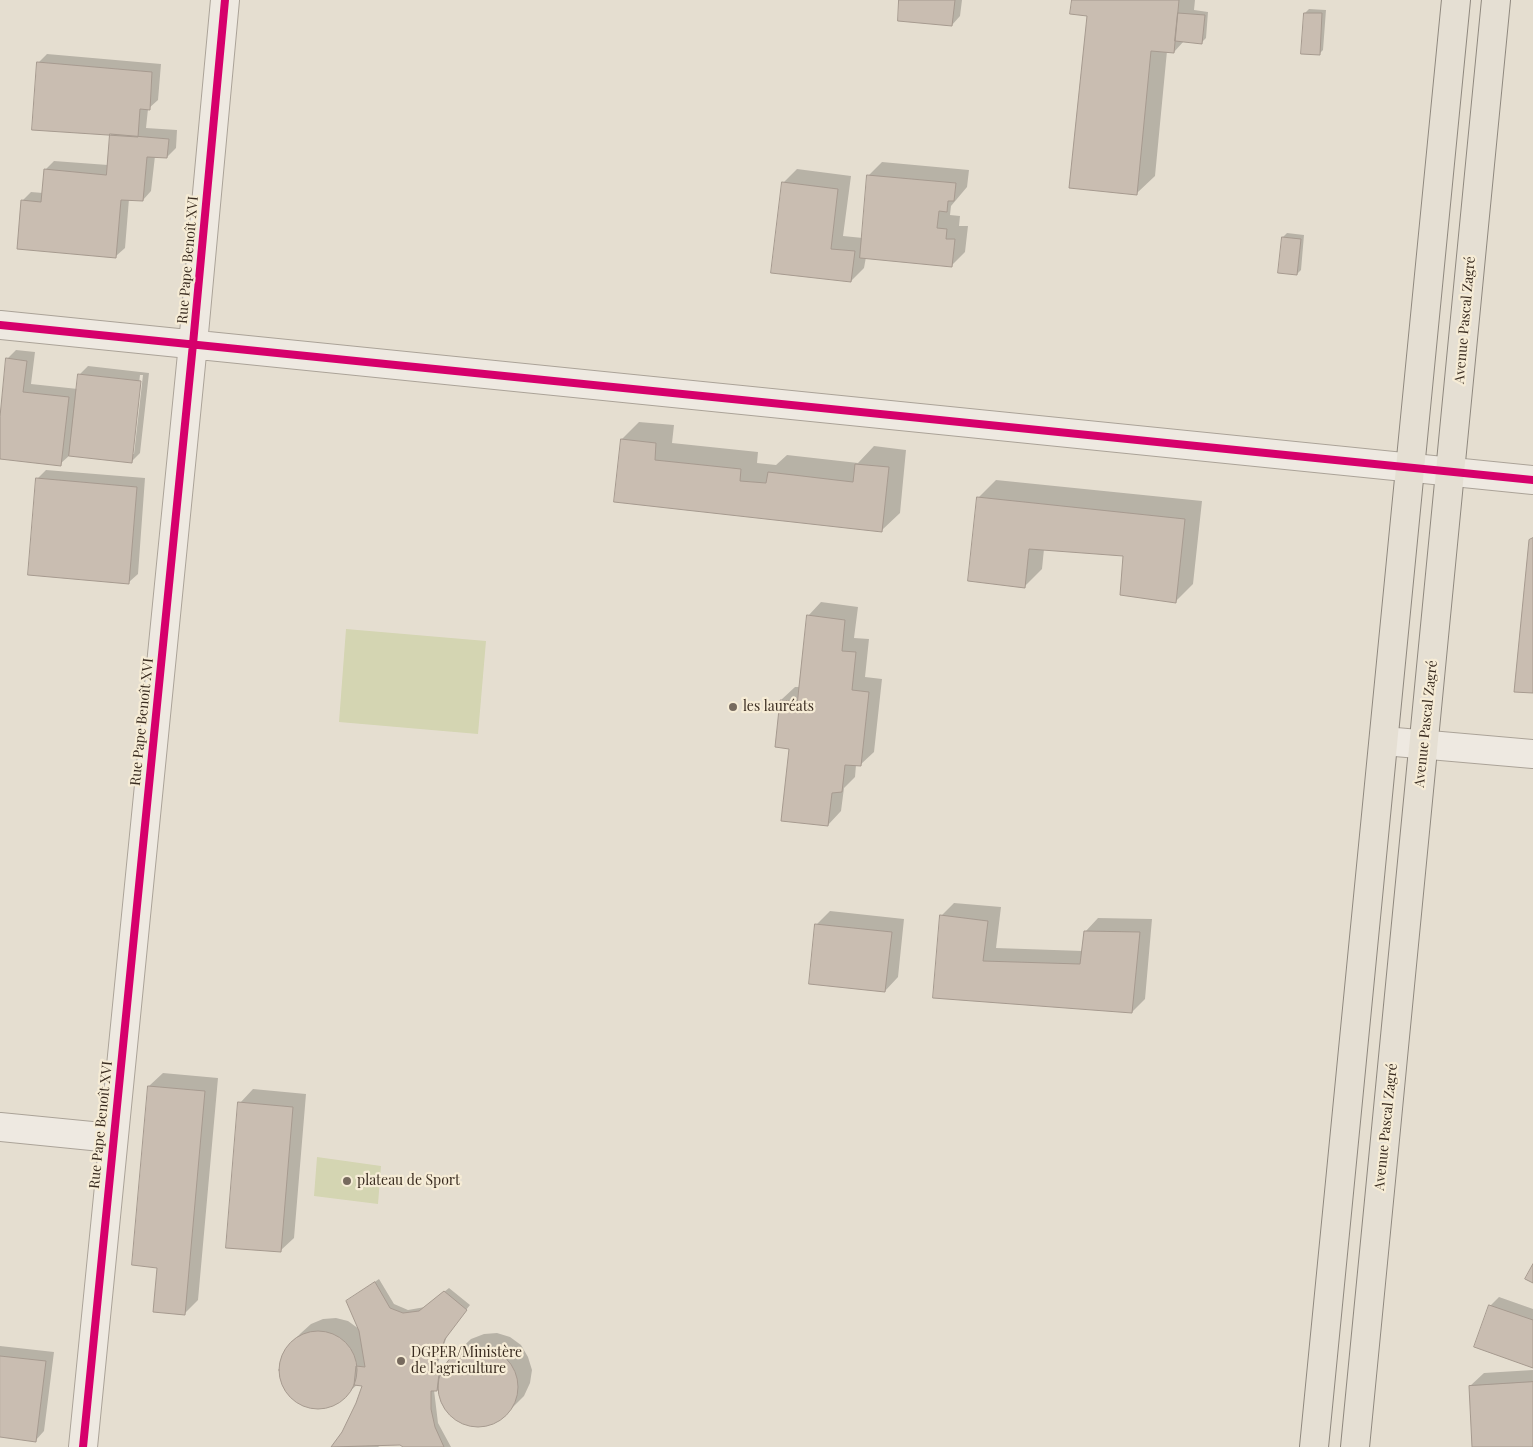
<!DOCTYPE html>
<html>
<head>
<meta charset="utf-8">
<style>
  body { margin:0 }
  canvas { display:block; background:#e5ded0 }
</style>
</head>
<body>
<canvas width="1533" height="1447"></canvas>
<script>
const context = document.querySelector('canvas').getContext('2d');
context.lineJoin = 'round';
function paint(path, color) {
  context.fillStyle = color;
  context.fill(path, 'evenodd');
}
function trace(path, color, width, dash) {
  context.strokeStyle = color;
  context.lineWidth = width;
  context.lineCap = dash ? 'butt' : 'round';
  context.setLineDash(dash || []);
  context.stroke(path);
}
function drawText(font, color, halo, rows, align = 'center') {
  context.font = font + ' "Playfair Display",serif';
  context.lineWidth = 4.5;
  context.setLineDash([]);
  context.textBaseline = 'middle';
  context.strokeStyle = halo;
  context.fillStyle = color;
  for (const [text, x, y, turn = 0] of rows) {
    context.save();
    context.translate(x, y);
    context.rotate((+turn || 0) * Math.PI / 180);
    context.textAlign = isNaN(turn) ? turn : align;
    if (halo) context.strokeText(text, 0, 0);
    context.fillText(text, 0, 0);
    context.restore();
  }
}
paint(new Path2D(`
  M346 629 486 641 478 734 339 722Z
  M317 1157 381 1166 378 1204 314 1196Z`), '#d4d5b2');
paint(new Path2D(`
  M901 0H962L960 16 952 25Z
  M1073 0H1195L1194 10 1208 12 1206 38 1202 42 1184 41 1174 52 1167 51 1155 176 1137 193 1088 15Z
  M1309 9 1326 10 1323 50 1319 54 1305 13Z
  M47 54 161 64 158 100 148 109 146 128 177 130 176 148 167 157 155 156 151 191 143 200 129 199 125 248 116 256 22 201 31 192 43 193 45 170 54 161 108 165 111 132 38 63Z
  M882 162 969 170 967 187 951 206 950 215 960 216 959 226H968L965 252 952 265 866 257 864 268 851 281 783 183 797 169 851 176 843 236 863 238 869 175Z
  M1287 233 1304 235 1301 270 1297 274 1283 237Z
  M16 350 35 352 31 384 78 389 79 375 88 366 149 373 140 453 131 462 70 455 60 464 0 458V429L7 359ZM140 375H143L134 454H131Z
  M639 422 674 425 672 443 758 452 757 463 776 465 787 455 858 463 874 446 906 450 900 513 882 530 615 501 622 439Z
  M46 470 145 478 138 574 129 582 37 479Z
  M996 480 1202 501 1193 584 1175 602 1125 554 1044 549 1042 569 1024 587 979 497Z
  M821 602 858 607 854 638 869 639 865 677 882 679 874 752 860 765H856L855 777 844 788 841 811 828 825 790 748 781 700 795 687H800L808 616Z
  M954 903 1001 907 996 948 1083 951 1085 932 1098 918 1152 919 1145 999 1132 1012 934 997 941 916Z
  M830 911 904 919 898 977 885 991 816 925Z
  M163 1073 218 1078 198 1300 184 1314 158 1266 149 1086Z
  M253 1089 306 1094 294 1238 280 1251 240 1103Z
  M379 1279 394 1304 408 1310 425 1307 449 1288 470 1305 448 1333 436 1369 443 1370 447 1362 471 1339 484 1334 497 1333 510 1337 521 1345 528 1357 532 1370 530 1383 524 1396 500 1420 488 1425 475 1426 461 1423 450 1415 442 1404 438 1390H434L438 1423 451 1447H405L400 1443 381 1445 378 1447H332L343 1433 357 1404 363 1384H358L336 1403 324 1408H311L299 1403 289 1395 282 1384 281 1358 287 1347 301 1333 311 1324 323 1319 336 1318 348 1321 359 1329 347 1301Z
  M1499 1297 1533 1309V1367L1490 1306Z
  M0 1346 54 1352 44 1431 36 1440 0 1436Z
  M1533 1370V1447H1474L1470 1386 1484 1373Z`), '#0003');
const building = new Path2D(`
  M899 0H955L952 26 898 21Z
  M1072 0H1179L1174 53 1151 51 1137 195 1069 188 1087 16 1070 14Z
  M1178 13 1205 15 1202 44 1175 41Z
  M1304 13H1322L1320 55 1301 54Z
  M37 62 152 72 150 110 140 109 138 137 32 130Z
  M110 134 169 139 167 158 147 157 143 201 121 200 116 258 17 249 21 200 41 202 44 169 106 175Z
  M867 175 956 183 954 201H948L947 212 939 211 937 228 947 229 946 239H955L952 267 860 258Z
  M782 182 838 189 831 249 855 251 851 282 771 273Z
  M1282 237 1301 239 1297 275 1278 273Z
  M6 358 27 361 23 392 69 397 61 466 0 459V417Z
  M78 374 141 381 132 463 69 456Z
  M621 439 656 443 655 460 741 469 740 481 766 483 768 472 853 482 855 464 889 467 882 532 614 502Z
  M36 478 137 487 129 584 28 575Z
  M977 497 1185 519 1176 603 1120 595 1123 556 1029 549 1025 588 968 581Z
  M1533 538V693L1514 692 1529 540Z
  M807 615 845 620 842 651 856 652 852 690 869 692 861 766 845 765 842 792 832 793 828 826 781 821 789 749 775 747 780 700 797 702Z
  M940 915 988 921 983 961 1080 964 1084 931 1140 932 1132 1013 933 998Z
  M815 924 892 932 885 992 809 984Z
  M148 1086 205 1091 185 1315 153 1312 157 1268 132 1265Z
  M238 1102 293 1107 281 1252 226 1248Z
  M1533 1264V1283L1525 1279Z
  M375 1282 390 1308 403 1313 419 1311 444 1291 467 1310 445 1339 433 1373 439 1374 437 1391H431V1409L435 1427 444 1447H403L400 1445 331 1447 342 1432 356 1403 362 1386 354 1385 356 1366 365 1367 359 1331 346 1301Z
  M1489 1305 1533 1320V1368L1474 1347Z
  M279 1370a39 39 0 1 1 78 0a39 39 0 1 1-78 0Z
  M438 1387a40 40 0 1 1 80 0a40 40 0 1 1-80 0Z
  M0 1356 46 1361 36 1442 0 1437Z
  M1533 1382V1447H1472L1469 1386Z`);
paint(building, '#c9bdb1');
trace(building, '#a69a8f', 1);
const minor = new Path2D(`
  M0 325 1533 480
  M1384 741 1533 754
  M0 1127 112 1138
  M83 1447 193 344 225 0`);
const major = new Path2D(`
  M1314 1447 1456 0
  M1355 1447 1496 0`);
trace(minor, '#aba398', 30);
trace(major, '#90897f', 30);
trace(minor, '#eee9e1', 28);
trace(major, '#e5dfd3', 28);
trace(new Path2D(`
  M0 325 1533 480
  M83 1447 193 344 225 0`), '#d6006c', 8);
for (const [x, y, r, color] of [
  [733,707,5,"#766a5e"],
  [347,1181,5,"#766a5e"],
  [401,1361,5,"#766a5e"]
]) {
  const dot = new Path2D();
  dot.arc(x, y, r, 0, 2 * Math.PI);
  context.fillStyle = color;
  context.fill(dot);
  trace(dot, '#f6ecd6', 2);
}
drawText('14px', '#3a2c20', '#f6ecd6', [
  ["Rue Pape Benoît XVI",188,260,-85],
  ["Avenue Pascal Zagré",1465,320,-85],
  ["Rue Pape Benoît XVI",142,722,-84],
  ["Avenue Pascal Zagré",1426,724,-84],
  ["Rue Pape Benoît XVI",101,1125,-84],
  ["Avenue Pascal Zagré",1386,1127,-84]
]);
drawText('14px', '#3a2c20', '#f6ecd6', [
  ["les lauréats",743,707],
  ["plateau de Sport",357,1181],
  ["DGPER/Ministère",411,1353],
  ["de l'agriculture",411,1369]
], 'left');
</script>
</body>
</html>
